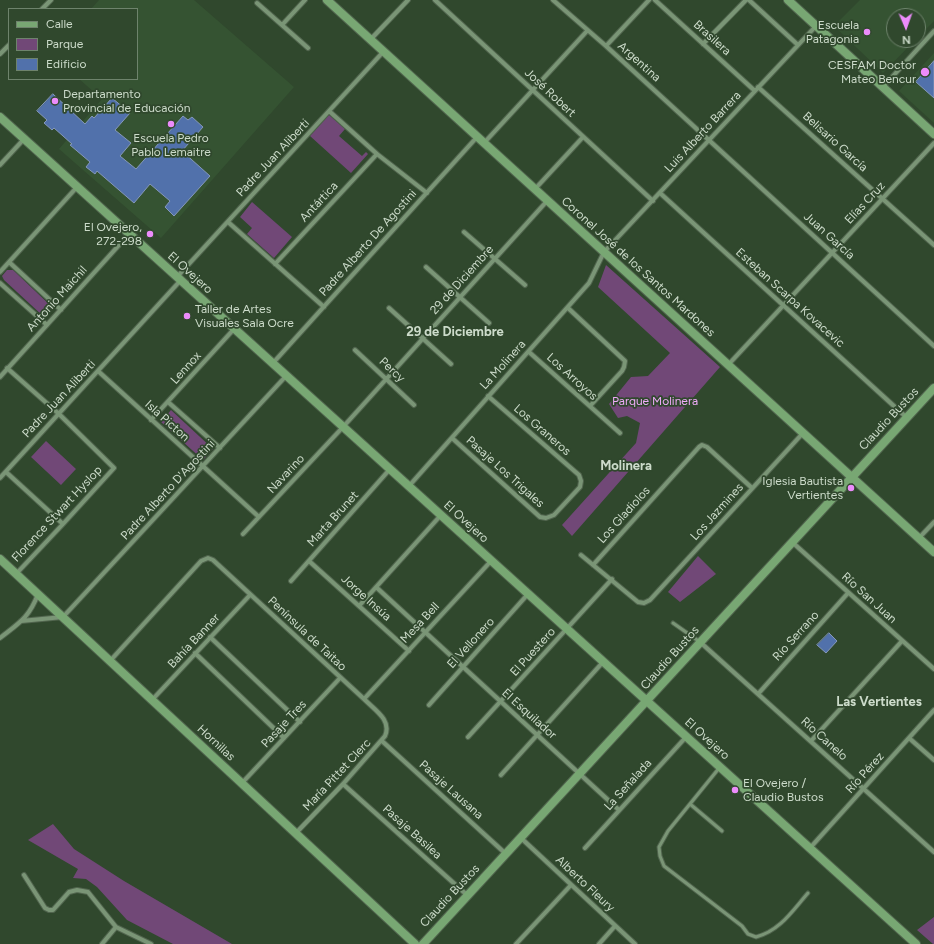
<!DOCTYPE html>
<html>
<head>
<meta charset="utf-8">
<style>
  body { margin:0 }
  #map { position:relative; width:934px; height:944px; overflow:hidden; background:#30482d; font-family:Figtree,sans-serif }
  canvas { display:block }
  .legend { position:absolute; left:8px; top:8px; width:130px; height:72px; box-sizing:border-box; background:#30482d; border:1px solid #6e836c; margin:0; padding:5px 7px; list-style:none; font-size:12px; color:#ccdbca }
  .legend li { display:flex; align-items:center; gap:8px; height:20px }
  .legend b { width:20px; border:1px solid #6e836c }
  .north { position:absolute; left:886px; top:8px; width:40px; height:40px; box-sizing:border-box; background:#30482d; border:1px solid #6e836c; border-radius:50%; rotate:178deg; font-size:11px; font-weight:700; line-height:16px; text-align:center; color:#ccdbca }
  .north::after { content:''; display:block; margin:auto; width:14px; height:18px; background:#ec8cfb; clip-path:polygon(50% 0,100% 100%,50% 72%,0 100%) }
</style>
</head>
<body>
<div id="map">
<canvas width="934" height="944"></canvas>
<ul class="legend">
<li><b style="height:5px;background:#78a773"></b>Calle</li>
<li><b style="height:11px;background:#714877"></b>Parque</li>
<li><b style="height:11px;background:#5171ab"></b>Edificio</li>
</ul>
<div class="north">N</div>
</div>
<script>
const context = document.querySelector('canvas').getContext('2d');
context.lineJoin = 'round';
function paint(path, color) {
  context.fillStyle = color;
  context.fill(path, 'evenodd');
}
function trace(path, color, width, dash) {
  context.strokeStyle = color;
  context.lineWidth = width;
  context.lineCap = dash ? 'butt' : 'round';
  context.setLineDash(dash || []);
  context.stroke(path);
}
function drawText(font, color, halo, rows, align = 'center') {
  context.font = font + ' Figtree,sans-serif';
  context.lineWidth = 3.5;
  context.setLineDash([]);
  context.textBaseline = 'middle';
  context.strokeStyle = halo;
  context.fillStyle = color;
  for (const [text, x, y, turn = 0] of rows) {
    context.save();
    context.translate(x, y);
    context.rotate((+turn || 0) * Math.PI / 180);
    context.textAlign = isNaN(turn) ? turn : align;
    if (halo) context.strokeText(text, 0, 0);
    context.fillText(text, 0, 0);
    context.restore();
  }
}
paint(new Path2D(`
  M99 0H194L294 87 161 238 59 149 102 99 79 79H137V9H91Z
  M860 0H934V21L918 37V16H894V40H915L883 73 834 26Z
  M934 53V123L899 91Z`), '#355332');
paint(new Path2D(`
  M329 115 345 129 339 136 362 156 366 152 368 154 351 173 310 136Z
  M252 202 292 237 274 258 247 234 252 228 240 217Z
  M606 265 720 367 572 536 562 525 636 443 640 423 627 416 618 418 609 404 631 377 648 376 670 353 598 287Z
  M7 270H13L53 308 47 315 43 316 4 280 2 276Z
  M171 410 213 449 203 460 161 422Z
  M46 441 76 469 61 485 31 457Z
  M698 556 716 574 680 602 668 592Z
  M53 824 74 849 124 881 232 944H173L127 920 97 887 86 879 73 878 78 869 28 840Z
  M934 917V944H933L917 930Z`), '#714877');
const building = new Path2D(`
  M934 61V98L916 82Z
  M53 94 85 124 92 116 94 118 112 98 130 113 115 130 131 143 120 156 136 169 183 116 188 120 192 117 203 127 182 151 210 176 174 216 165 207 170 201 150 184 134 203 97 171 95 174 86 167 90 162 70 145 72 144 54 128 52 130 44 123 47 120 37 111Z
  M829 633 837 641 826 653 817 645Z`);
paint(building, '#5171ab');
trace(building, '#8598ba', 1);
const lane = new Path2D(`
  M673 623 700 642
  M720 767 668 831 659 847 660 856 664 866 742 926 748 934 756 937C780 931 793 910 808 893
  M690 804 722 831`);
const street = new Path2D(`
  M435 0 653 201
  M553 0 606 46 934 346
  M655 0 755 91
  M749 0 798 45
  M257 3 308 48
  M42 9 51 0
  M282 25 305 0
  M371 39 408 0
  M703 44 746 0
  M606 46 649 0
  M0 54 9 45
  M758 87 934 245
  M883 87 934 31
  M329 111 377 154 427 193
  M484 143 587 31
  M0 165 24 139
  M535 189 583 137
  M660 193 906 417
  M228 222 324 307
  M464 232 525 285
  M9 262 61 310
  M275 264 377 154
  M426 267 489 323
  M0 272 77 187
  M177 277 383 52
  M0 283 47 325
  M389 308 451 364
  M568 308 625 361 624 367 622 371 590 406
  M355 350 414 405
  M529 352 620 433
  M273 363 477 137
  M728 365 934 143
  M7 368 59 414 114 468 63 524 16 574
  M98 371 259 517
  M0 377 129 234
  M168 402 220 448
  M151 420 234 329
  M452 438 540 517 546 518 554 515 580 487 581 481 579 475 488 396
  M6 472 63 524
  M0 478 180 281
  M409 486 589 283 604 252 816 26
  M243 534 343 427 547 201
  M919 538 934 522
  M792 542 934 669
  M581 555 638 602 644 603 650 600 803 433
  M309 561 409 651
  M593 565 699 447 702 445 707 447 752 488
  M291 581 390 469
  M376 587 619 810
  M359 606 441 515
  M21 621 63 617 286 376
  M210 637 300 722
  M0 638C19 623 29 618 38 594
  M700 642 934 852
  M195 653 284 738
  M110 661 201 561 208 558 213 560 364 699C375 710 392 720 385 736L343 784 296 833
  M758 694 848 593
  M364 699 491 561
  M152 700 250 595
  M429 705 528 594
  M468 737 612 579
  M909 738 934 760
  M382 741 506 854
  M811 741 902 641
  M501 775 603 662
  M242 783 340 678
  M343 784 467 895
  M521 838 635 944
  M585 848 686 737
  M810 848 934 710
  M24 875 45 908 49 910H53L69 892 77 890 88 892 116 927 151 944
  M102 944 116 927
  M516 944 571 885
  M599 944 615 926`);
const secondary = new Path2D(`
  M327 0 934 552
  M788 0 934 134
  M0 117 916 944
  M0 559 415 944
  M423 944 934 388`);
trace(lane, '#51654e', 5);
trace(street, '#51654e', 6);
trace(secondary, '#51654e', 10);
trace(lane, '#7a9576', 3);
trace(street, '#7a9576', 4);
trace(secondary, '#78a773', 8);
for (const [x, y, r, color] of [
  [867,32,4,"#ec8cfb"],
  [925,72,5,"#ec8cfb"],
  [55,101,4,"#ec8cfb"],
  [171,124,4,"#ec8cfb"],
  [150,234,4,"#ec8cfb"],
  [187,316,4,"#ec8cfb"],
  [851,488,4,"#ec8cfb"],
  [735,790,4,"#ec8cfb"]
]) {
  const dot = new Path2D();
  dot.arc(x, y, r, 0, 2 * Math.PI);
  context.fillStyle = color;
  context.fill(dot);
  trace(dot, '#30482d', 1.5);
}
drawText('12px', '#ccdbca', '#30482d', [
  ["Escuela",859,25],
  ["Patagonia",859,39],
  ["CESFAM Doctor",916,65],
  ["Mateo Bencur",916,79],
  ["Departamento",63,94,"left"],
  ["Provincial de Educación",63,108,"left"],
  ["Escuela Pedro",171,138,"center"],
  ["Pablo Lemaitre",171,152,"center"],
  ["El Ovejero,",142,227],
  ["272-298",142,241],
  ["Taller de Artes",195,309,"left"],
  ["Visuales Sala Ocre",195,323,"left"],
  ["Iglesia Bautista",843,481],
  ["Vertientes",843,495],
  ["El Ovejero /",743,783,"left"],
  ["Claudio Bustos",743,797,"left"]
], 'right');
drawText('12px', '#ccdbca', '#30482d', [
  ["Brasilera",712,38,42],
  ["Argentina",639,62,42],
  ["José Robert",550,93,43],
  ["Luis Alberto Barrera",703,132,-47],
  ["Belisario García",835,142,42],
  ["Padre Juan Aliberti",273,158,-47],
  ["Antártica",319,202,-47],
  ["Elías Cruz",865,203,-47],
  ["Juan García",829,236,42],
  ["Padre Alberto De Agostini",368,243,-48],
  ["Coronel José de los Santos Mardones",638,267,42],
  ["El Ovejero",190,273,42],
  ["29 de Diciembre",462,280,-48],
  ["Esteban Scarpa Kovacevic",790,298,42],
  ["Antonio Maichil",57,299,-48],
  ["La Molinera",503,365,-48],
  ["Lennox",186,368,-48],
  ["Percy",392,370,43],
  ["Los Arroyos",572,377,42],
  ["Padre Juan Aliberti",59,399,-47],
  ["Claudio Bustos",889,419,-47],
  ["Isla Picton",167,421,42],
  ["Los Graneros",542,430,41],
  ["Pasaje Los Trigales",505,472,42],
  ["Navarino",286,474,-47],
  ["Padre Alberto D'Agostini",168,490,-47],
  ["Los Jazmines",717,512,-48],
  ["Florence Stwart Hyslop",57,514,-47],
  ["Los Gladiolos",624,515,-48],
  ["Marta Brunet",333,519,-48],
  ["El Ovejero",466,522,42],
  ["Jorge Insúa",366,598,42],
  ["Río San Juan",869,598,42],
  ["Mesa Bell",420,623,-47],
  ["Península de Taitao",307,634,43],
  ["Río Serrano",796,636,-48],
  ["Bahía Banner",194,641,-47],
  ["El Vellonero",471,643,-48],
  ["El Puestero",533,652,-48],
  ["Claudio Bustos",670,658,-48],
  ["El Esquilador",529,714,42],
  ["Pasaje Tres",284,724,-47],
  ["El Ovejero",707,739,42],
  ["Río Canelo",824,739,42],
  ["Hornillas",216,743,43],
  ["Río Pérez",865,773,-48],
  ["María Pittet Clerc",337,775,-47],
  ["La Señalada",628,785,-48],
  ["Pasaje Lausana",451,790,42],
  ["Pasaje Basilea",412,832,42],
  ["Alberto Fleury",585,884,43],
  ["Claudio Bustos",450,896,-47]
]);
drawText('12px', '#efabf9', '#30482d', [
  ["Parque Molinera",655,401]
]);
drawText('bold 13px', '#ccdbca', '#30482d', [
  ["29 de Diciembre",455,332],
  ["Molinera",626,466],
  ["Las Vertientes",879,702]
]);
</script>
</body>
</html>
